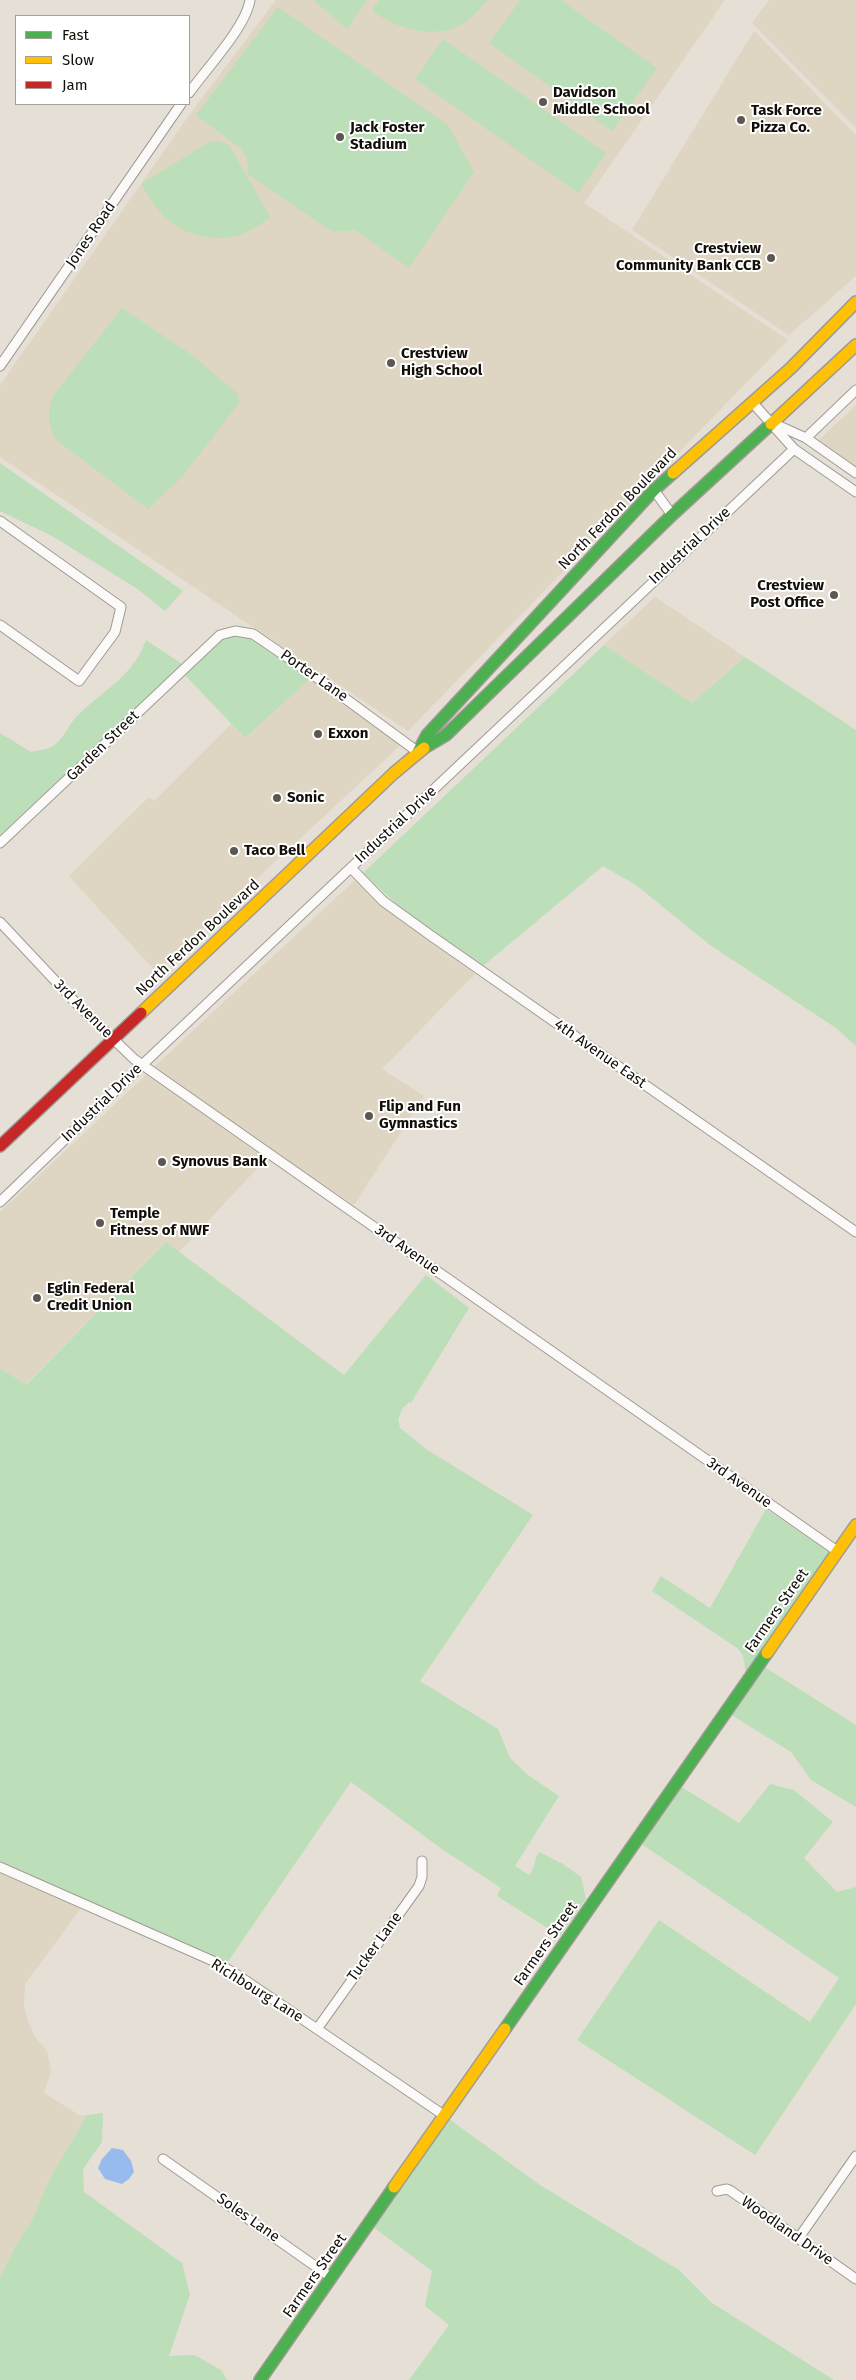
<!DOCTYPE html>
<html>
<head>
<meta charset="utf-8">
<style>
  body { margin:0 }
  #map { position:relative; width:856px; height:2380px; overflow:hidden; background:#e5dfd5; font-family:"Fira Sans",sans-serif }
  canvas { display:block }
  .legend { position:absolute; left:15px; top:15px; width:175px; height:90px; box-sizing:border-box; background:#fff; border:1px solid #a09f9c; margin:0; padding:6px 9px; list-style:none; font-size:15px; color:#120e08 }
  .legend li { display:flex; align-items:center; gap:10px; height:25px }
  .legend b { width:25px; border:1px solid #a09f9c }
</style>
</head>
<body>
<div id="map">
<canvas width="856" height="2380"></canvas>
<ul class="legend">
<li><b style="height:6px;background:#4caf50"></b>Fast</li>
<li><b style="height:6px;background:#ffc107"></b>Slow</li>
<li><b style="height:6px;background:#c62828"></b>Jam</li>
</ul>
</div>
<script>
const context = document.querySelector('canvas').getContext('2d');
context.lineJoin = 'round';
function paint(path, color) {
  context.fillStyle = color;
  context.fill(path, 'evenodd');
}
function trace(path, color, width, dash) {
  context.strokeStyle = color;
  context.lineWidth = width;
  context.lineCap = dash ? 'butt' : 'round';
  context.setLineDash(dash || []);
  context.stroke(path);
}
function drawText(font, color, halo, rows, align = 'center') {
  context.font = font + ' "Fira Sans",sans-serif';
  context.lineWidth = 4;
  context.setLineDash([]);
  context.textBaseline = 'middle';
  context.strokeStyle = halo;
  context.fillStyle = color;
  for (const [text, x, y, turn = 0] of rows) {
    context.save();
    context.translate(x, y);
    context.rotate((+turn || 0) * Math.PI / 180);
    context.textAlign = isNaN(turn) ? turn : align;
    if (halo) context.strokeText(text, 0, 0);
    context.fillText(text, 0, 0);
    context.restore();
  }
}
paint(new Path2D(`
  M276 0H725L584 203 788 340 408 731 0 457V385L190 114Z
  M769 0H856V128L752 23Z
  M754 31 856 135V276L789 335 632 230Z
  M856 405V466L819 440Z
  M655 597 745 657 692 703 604 645Z
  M310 679 401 745 156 972 69 876 149 797 154 801 231 724 245 738Z
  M355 880 383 908 475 974 382 1069 424 1096 354 1205 299 1169 154 1067Z
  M147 1074 266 1159 178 1253 166 1242 25 1385 0 1368V1212Z
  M0 1873 81 1908 25 1984 24 2005 27 2019 35 2037 47 2051 51 2071 44 2093 81 2116 87 2115 50 2178 32 2220 16 2245 0 2277Z`), '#dfd5c3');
paint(new Path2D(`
  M313 0H367L347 29Z
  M379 0H488C481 8 472 18 463 24 436 40 394 29 372 10Z
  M520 0H561L657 68 612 131 489 43Z
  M278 7 448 125 474 172 409 268 355 230 332 232 248 174 247 159 241 149 196 115Z
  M443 39 606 153 578 193 415 79Z
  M211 141H219L229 145 271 218C263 222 255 228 247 232 219 245 181 236 161 213 153 205 147 193 141 184Z
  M122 308 192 355 238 394 239 403 182 477 148 509 56 440C48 425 46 412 53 396Z
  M0 463 183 591 165 611 136 588 52 536 0 511Z
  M234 636 250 639 310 679 245 738 184 674 222 639Z
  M146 640 182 664 0 837V733L31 752C37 750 48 750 53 746 63 740 69 724 77 716 103 690 133 677 146 640Z
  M604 645 692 703 745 657 856 730V1046L836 1028 710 945 636 885 603 866 483 966 402 909 363 873Z
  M166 1242 344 1375 426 1275 469 1308 411 1403 409 1402 402 1409 398 1419 400 1428 426 1449 533 1515 420 1681 498 1729 510 1758 528 1775 559 1796 515 1866 529 1875C535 1869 534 1859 539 1852L563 1864 581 1877 586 1899 560 1936 497 1896 501 1888 442 1849 351 1782 227 1963 0 1861V1368L26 1385Z
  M766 1509 831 1553 746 1675 743 1655 737 1648 652 1591 661 1576 710 1608Z
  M763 1666 856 1725V1807L811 1780 791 1752 730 1714Z
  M770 1784 794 1790 833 1822 804 1858 837 1892 856 1887V2004L755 2155 577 2040 659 1920 810 2022 839 1978 640 1843 680 1786 739 1823Z
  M103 2113 102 2142 83 2169 84 2192 182 2263 190 2294 169 2356 194 2355 221 2370 227 2380H0V2277L16 2245 32 2220 50 2178 87 2115Z
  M449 2119 540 2185 679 2270 712 2303 834 2380H409L449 2325 425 2306 432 2271 373 2227Z`), '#bcdfba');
paint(new Path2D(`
  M112 2148 123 2150 131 2161 134 2172 129 2179 122 2184 105 2179 98 2168 102 2159Z`), '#98bbed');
const street = new Path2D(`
  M189 93C206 69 246 27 250 0
  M0 366 181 104
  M752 402 794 449 856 492
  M775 424 806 438 856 473
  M806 438 856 390
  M654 490 672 515
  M0 521 121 607 115 632 79 681 0 625
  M0 843 220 635 235 631 253 634 316 677 418 752
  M351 868 383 901 430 935 856 1232
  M0 922 76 1003 134 1059 837 1551
  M0 1202 142 1065 794 449
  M0 1867 213 1961 236 1974 445 2116
  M317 2029 419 1886 422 1877V1861
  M163 2159 332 2278
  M717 2191 727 2189 731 2191 856 2279
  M798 2239 856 2156`);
const fast = new Path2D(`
  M424 748 446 735 672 515 771 424
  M418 752 427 735 654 490 673 473
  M505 2029 767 1653
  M260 2380 394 2187`);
const slow = new Path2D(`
  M771 424 856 345
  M673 473 791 368 856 302
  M141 1013 394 773 424 748
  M767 1653 856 1525
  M394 2187 505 2029`);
const jam = new Path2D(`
  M0 1146 141 1013`);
trace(street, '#9f9b94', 11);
trace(fast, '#9f9b94', 14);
trace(slow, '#9f9b94', 14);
trace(jam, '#9f9b94', 14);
trace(street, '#fbfaf9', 9);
trace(fast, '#4caf50', 11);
trace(slow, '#ffc107', 11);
trace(jam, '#c62828', 11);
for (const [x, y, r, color] of [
  [543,102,5,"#5c5750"],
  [741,120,5,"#5c5750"],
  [340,137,5,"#5c5750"],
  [771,258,5,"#5c5750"],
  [391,363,5,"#5c5750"],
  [834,595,5,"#5c5750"],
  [318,734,5,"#5c5750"],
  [277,798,5,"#5c5750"],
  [234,851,5,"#5c5750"],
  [369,1116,5,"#5c5750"],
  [162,1162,5,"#5c5750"],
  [100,1223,5,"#5c5750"],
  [37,1298,5,"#5c5750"]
]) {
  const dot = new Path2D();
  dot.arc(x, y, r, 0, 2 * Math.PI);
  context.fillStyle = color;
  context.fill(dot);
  trace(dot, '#fff', 2);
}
drawText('bold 15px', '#120e08', '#fff', [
  ["Davidson",553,93],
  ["Middle School",553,110],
  ["Task Force",751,111],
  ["Pizza Co.",751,128],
  ["Jack Foster",350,128],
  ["Stadium",350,145],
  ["Crestview",761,249,"right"],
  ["Community Bank CCB",761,266,"right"],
  ["Crestview",401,354],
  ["High School",401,371],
  ["Crestview",824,586,"right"],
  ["Post Office",824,603,"right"],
  ["Exxon",328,734],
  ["Sonic",287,798],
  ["Taco Bell",244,851],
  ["Flip and Fun",379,1107],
  ["Gymnastics",379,1124],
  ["Synovus Bank",172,1162],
  ["Temple",110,1214],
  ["Fitness of NWF",110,1231],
  ["Eglin Federal",47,1289],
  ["Credit Union",47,1306]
], 'left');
drawText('15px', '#120e08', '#fff', [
  ["Jones Road",91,235,-56],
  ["North Ferdon Boulevard",618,509,-46],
  ["Industrial Drive",690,546,-43],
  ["Porter Lane",314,676,35],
  ["Garden Street",103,746,-44],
  ["Industrial Drive",396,825,-43],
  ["North Ferdon Boulevard",198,938,-43],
  ["3rd Avenue",83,1009,45],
  ["4th Avenue East",600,1054,35],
  ["Industrial Drive",102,1103,-44],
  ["3rd Avenue",407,1250,35],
  ["3rd Avenue",739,1483,35],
  ["Farmers Street",777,1611,-55],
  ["Farmers Street",546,1944,-55],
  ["Tucker Lane",375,1947,-54],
  ["Richbourg Lane",257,1991,32],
  ["Soles Lane",248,2218,35],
  ["Woodland Drive",787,2231,35],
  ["Farmers Street",315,2276,-55]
]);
</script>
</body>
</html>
